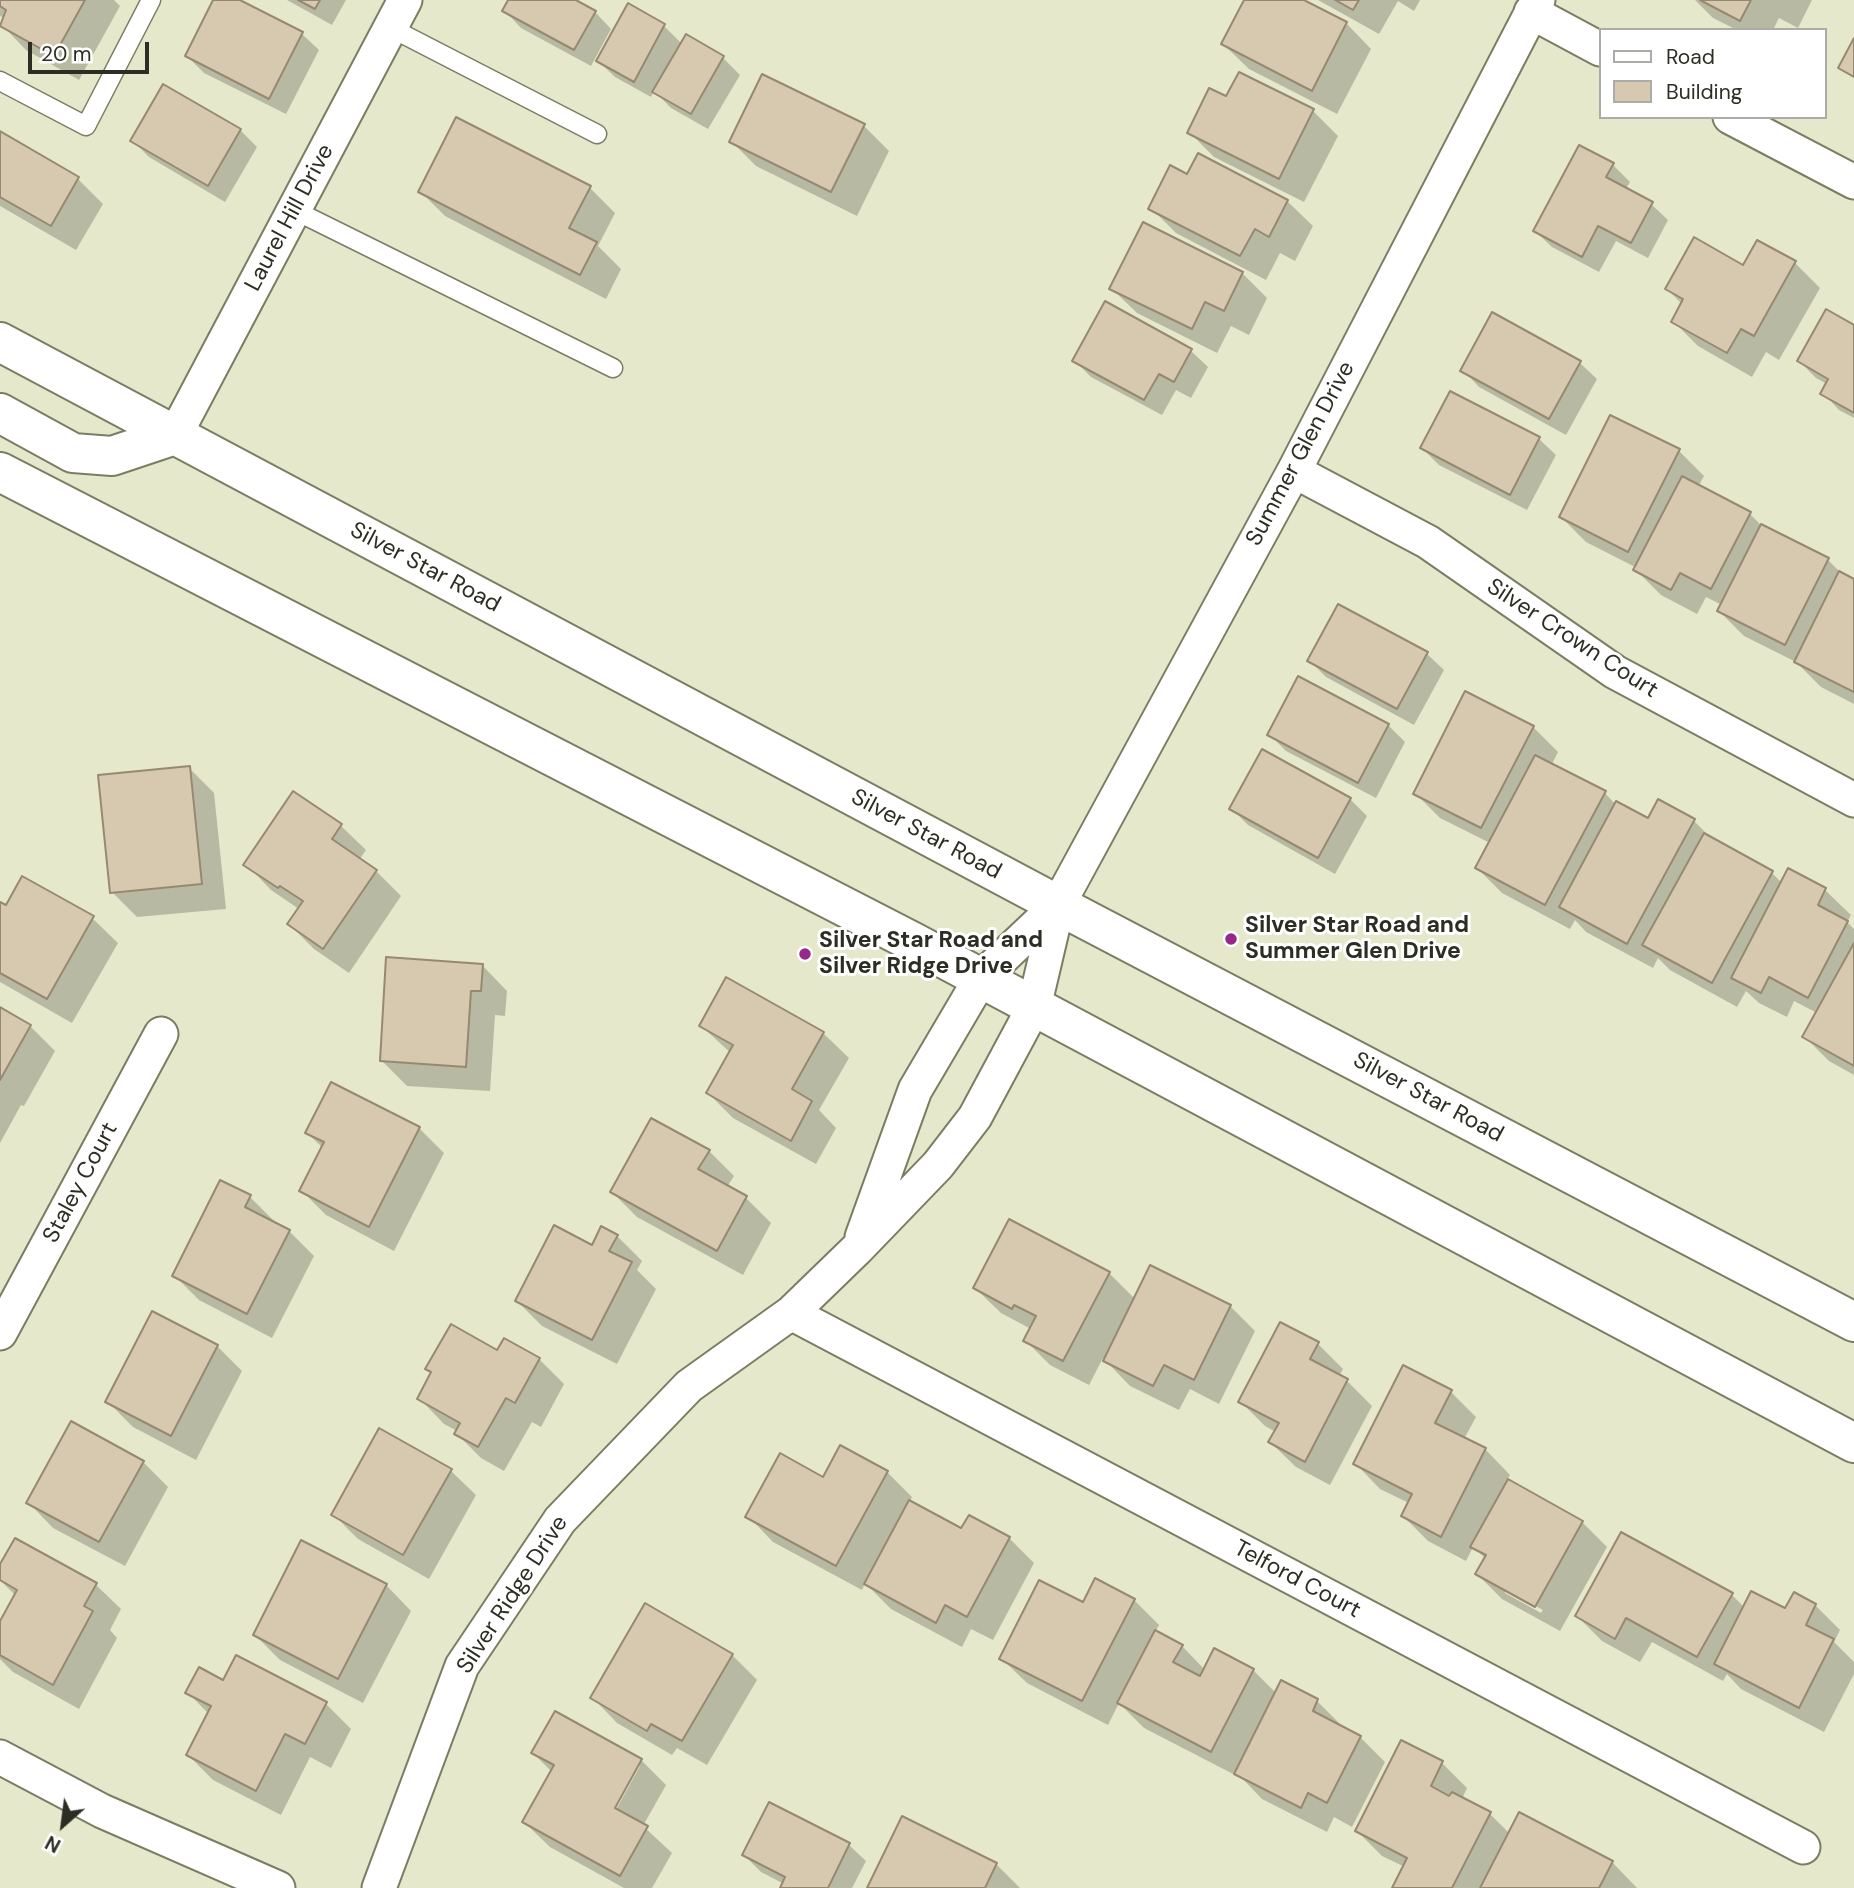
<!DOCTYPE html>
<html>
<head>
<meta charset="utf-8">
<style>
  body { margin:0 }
  #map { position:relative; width:1854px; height:1888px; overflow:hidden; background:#e6e8cb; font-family:"DM Sans",sans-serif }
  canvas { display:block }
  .legend { position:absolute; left:1599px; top:28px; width:228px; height:91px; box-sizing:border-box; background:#fff; border:2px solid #ababa7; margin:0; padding:9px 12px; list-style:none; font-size:21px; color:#2d2e23 }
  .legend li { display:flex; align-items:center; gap:14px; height:35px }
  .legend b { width:35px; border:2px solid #ababa7 }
  .north { position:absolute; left:28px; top:1790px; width:70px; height:70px; -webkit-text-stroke:5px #fff; paint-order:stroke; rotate:208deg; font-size:19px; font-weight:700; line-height:28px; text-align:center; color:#2d2e23 }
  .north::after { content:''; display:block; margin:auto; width:24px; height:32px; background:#2d2e23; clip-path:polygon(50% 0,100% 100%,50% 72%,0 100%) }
  .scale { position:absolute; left:28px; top:42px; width:121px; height:32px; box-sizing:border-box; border:4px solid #2d2e23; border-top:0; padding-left:9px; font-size:21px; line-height:24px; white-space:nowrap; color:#2d2e23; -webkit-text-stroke:5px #fff; paint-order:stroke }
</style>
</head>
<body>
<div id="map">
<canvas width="1854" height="1888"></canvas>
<ul class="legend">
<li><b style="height:9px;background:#fff"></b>Road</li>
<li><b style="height:19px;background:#d7c9b0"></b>Building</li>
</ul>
<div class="north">N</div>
<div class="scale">20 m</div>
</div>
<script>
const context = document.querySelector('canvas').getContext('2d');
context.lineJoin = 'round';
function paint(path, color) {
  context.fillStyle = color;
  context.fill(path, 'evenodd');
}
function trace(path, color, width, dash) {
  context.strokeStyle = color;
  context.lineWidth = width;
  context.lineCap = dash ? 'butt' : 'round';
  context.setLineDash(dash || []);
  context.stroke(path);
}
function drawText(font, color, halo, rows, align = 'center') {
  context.font = font + ' "DM Sans",sans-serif';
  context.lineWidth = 6;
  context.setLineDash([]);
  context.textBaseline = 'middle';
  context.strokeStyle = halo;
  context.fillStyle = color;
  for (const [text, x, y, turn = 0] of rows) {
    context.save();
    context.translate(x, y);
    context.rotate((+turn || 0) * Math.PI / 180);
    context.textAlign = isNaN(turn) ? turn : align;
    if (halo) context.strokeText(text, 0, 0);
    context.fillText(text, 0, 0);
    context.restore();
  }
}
paint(new Path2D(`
  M0 0H114L120 6 79 80 26 50 1 24 4 18 0 16Z
  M215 0H236L302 34 319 50 286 114 204 73 187 56Z
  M287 0H346L332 25Z
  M510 0H572L595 12 611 29 591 66 521 28 505 11Z
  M1246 0H1300L1346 23 1371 49 1337 114 1249 69 1223 44Z
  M1318 0H1420L1414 11 1398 1 1379 34Z
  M1695 0H1812L1798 28 1779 18 1773 30H1737L1713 18Z
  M629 5 664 26 682 44 723 58 740 75 708 129 671 108 654 91 651 97 615 77 598 61Z
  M1227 98 1313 111 1338 136 1304 202 1214 157 1189 132Z
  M864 126 889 151 857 216 756 166 731 141Z
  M240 130 257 147 225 202 149 157 132 140Z
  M0 133 78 179 103 204 76 250 0 206Z
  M1579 147 1613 165 1630 182 1625 190 1651 204 1668 220 1648 258 1616 241 1599 272 1552 247 1535 231Z
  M1188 176 1287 201 1313 226 1295 261 1280 253 1266 280 1176 233 1151 208Z
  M590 188 615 213 598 246 621 269 606 299 445 216 420 191Z
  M1795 263 1820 288 1779 360 1766 352 1752 377 1698 346 1673 321 1682 304 1667 289 1744 267Z
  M1242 273 1267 298 1249 335 1231 326 1217 353 1137 313 1111 288Z
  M1493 315 1580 363 1597 379 1566 435 1479 387 1463 370Z
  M1854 327V418L1839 410 1823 393 1827 384 1816 378 1799 361Z
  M1191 351 1208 367 1191 398 1176 390 1162 415 1091 377 1074 360Z
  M1539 439 1556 455 1527 510 1439 465 1422 448Z
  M1679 451 1704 476 1698 487 1750 514 1763 527 1828 560 1844 576 1854 581V704L1821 687 1796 662 1744 636 1719 611 1722 605 1706 597 1697 614 1661 595 1636 570 1637 568 1586 542 1561 517Z
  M1427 654 1444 670 1414 725 1326 677 1309 660Z
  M1388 725 1405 742 1376 798 1286 751 1270 735Z
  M1533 727 1558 752 1551 766 1605 793 1616 805 1648 820 1694 821 1714 841 1772 873 1782 883 1788 871 1825 890 1851 915 1847 922 1854 929V1075L1829 1061 1804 1036 1817 1013 1794 1001 1787 1017 1759 1003 1746 991 1737 1007 1670 970 1658 958 1653 968 1586 932 1575 920 1570 929 1502 893 1477 868 1490 843 1440 818 1415 793Z
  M189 768 214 793 226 909 137 917 112 892Z
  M1350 799 1367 816 1335 874 1248 825 1231 808Z
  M340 825 366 850 359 860 376 871 401 896 349 973 314 949 289 924 299 909 271 890 246 864Z
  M0 904 6 907 92 918 118 943 72 1023 0 982Z
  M482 965 507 991 505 1016 495 1015 490 1091 407 1086 382 1061Z
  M727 980 823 1033 849 1058 819 1110 836 1128 816 1164 733 1118 708 1093 731 1053 701 1026Z
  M0 1009 30 1026 55 1051 24 1106 21 1105 0 1143Z
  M419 1128 444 1153 394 1251 326 1215 301 1190 323 1148 307 1133Z
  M709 1151 734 1176 727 1187 746 1198 771 1223 743 1275 637 1217 612 1192Z
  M250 1197 275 1222 274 1224 289 1231 314 1256 272 1338 199 1300 174 1275Z
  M617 1236 642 1261 637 1270 656 1289 617 1364 542 1326 517 1301 592 1247Z
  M1109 1273 1135 1299 1230 1306 1255 1331 1219 1404 1190 1389 1179 1410 1130 1386 1103 1358 1089 1385 1050 1365 1025 1340 1031 1329 1001 1313 975 1288Z
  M1318 1344 1343 1369 1339 1376 1347 1381 1372 1406 1330 1485 1296 1467 1270 1442 1276 1432 1265 1426 1240 1401Z
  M217 1346 242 1371 196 1460 133 1427 108 1402Z
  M498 1352 539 1359 564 1384 541 1427 532 1422 504 1471 481 1458 456 1433 457 1431 444 1424 419 1398 432 1374 427 1369Z
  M1451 1392 1476 1417 1464 1439 1485 1449 1510 1475 1507 1480 1582 1522 1607 1547 1560 1631 1502 1599 1477 1574 1486 1559 1473 1547 1466 1561 1428 1541 1403 1516 1409 1503 1380 1489 1355 1463ZM1505 1589 1543 1610 1541 1613 1505 1593Z
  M143 1462 168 1487 125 1566 53 1528 28 1502Z
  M450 1470 476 1495 429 1579 358 1539 333 1514Z
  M887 1472 912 1497 909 1503 962 1531 1009 1538 1034 1563 993 1640 971 1629 962 1647 891 1609 865 1583 862 1590 773 1542 748 1516 824 1479Z
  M0 1568 95 1584 121 1609 110 1630 117 1638 79 1709 13 1672 0 1659V1624L16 1596 0 1580Z
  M386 1585 411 1611 363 1703 280 1660 255 1635Z
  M1732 1595 1745 1608 1786 1611 1815 1605 1840 1630 1834 1642 1854 1662V1674L1824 1732 1741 1689 1727 1674 1723 1681 1652 1642 1640 1662 1602 1641 1577 1616Z
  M1134 1600 1159 1625 1155 1632 1182 1646 1205 1670H1253L1277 1694 1317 1701 1342 1726V1728L1360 1737 1385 1762 1352 1827 1334 1817 1327 1832 1262 1799 1238 1774 1237 1776 1144 1728 1119 1703 1108 1725 1027 1683 1001 1658 1084 1604Z
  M732 1655 757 1680 707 1765 677 1748 672 1755 617 1723 592 1697Z
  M223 1682 326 1704 351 1729 331 1768 310 1757 281 1815 213 1780 188 1755 209 1714 187 1692Z
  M1402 1742 1442 1763 1467 1788 1462 1799 1489 1813 1510 1834 1612 1862 1637 1888H1394L1405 1867 1382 1856 1357 1831Z
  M533 1753 641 1760 666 1785 643 1826 672 1853 652 1888H624L550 1847 524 1822 552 1772ZM636 1766H640L612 1817 609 1815Z
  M849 1845 866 1861 852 1888H782L784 1884 761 1872 744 1855Z
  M996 1864 1020 1888H869Z`), '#0003');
const building = new Path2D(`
  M0 0H85L54 56 0 26 6 10 0 6Z
  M213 0H240L303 32 269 99 185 56Z
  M298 0H320L315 9Z
  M508 0H576L596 11 574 50 502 11Z
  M1244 0H1304L1347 22 1312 91 1221 44Z
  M1335 0H1359L1353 10Z
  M1700 0H1751L1740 21Z
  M628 3 665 24 634 82 596 61Z
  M686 34 724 56 691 114 652 92Z
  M1854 38V77L1838 68Z
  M1239 72 1314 109 1279 179 1187 133 1209 88 1226 96Z
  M762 74 865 124 831 192 729 142Z
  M163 84 241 129 208 186 130 141Z
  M456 117 591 186 569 228 597 242 580 275 418 192Z
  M0 131 79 177 51 226 0 197Z
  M1579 145 1614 163 1606 177 1653 202 1631 243 1598 226 1582 257 1533 231Z
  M1198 153 1288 200 1269 237 1255 229 1240 256 1148 209 1170 165 1187 174Z
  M1143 222 1243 272 1224 311 1205 302 1192 329 1109 289Z
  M1694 237 1743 265 1757 240 1796 261 1754 336 1741 329 1727 353 1671 322 1683 299 1665 289Z
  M1105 301 1192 349 1174 382 1159 374 1144 400 1072 361Z
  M1826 309 1854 325V413L1820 394 1828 379 1797 361Z
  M1492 312 1581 361 1549 419 1460 371Z
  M1450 391 1540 437 1510 495 1420 448Z
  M1610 415 1680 449 1628 552 1559 517Z
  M1682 476 1751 512 1711 589 1680 573 1671 590 1633 570Z
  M1761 524 1829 558 1785 645 1717 611Z
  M1839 571 1854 579V692L1794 662Z
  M1338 604 1428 652 1397 709 1307 661Z
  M1298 676 1389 724 1358 783 1267 735Z
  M1465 691 1534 726 1481 828 1413 794Z
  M1262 749 1351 798 1318 858 1229 809Z
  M1535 755 1606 791 1545 905 1475 868Z
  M190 766 202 884 110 893 98 775Z
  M293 791 342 824 332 839 377 870 323 949 287 924 303 901 280 886 278 888 243 865Z
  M1658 799 1695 819 1627 944 1559 907 1616 801 1648 818Z
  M1704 833 1773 871 1712 983 1642 945Z
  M1788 868 1826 888 1818 905 1848 921 1808 998 1769 977 1761 993 1731 978Z
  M22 876 94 916 47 999 0 973V902L6 905Z
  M1854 943V1066L1802 1037Z
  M386 957 483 964 481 991H471L466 1067 380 1061Z
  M726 977 824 1032 792 1089 812 1101 791 1141 706 1093 733 1045 699 1026Z
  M0 1007 31 1025 0 1080Z
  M331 1082 420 1127 369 1227 299 1191 324 1142 305 1133Z
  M651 1118 710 1150 698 1169 747 1196 717 1251 610 1192Z
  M220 1180 251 1195 245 1207 290 1230 247 1314 172 1276Z
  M1009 1219 1110 1272 1063 1361 1023 1341 1036 1316 1014 1305 1012 1309 973 1288Z
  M554 1225 592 1245 601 1226 618 1235 609 1251 632 1262 592 1340 515 1301Z
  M1150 1265 1231 1305 1194 1380 1164 1365 1153 1386 1103 1361Z
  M152 1311 218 1345 171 1436 105 1402Z
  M1280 1322 1319 1342 1310 1359 1348 1379 1305 1462 1268 1442 1279 1423 1238 1402Z
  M451 1324 497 1350 504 1338 540 1358 515 1403 506 1398 478 1447 454 1434 460 1423 417 1399 431 1372 425 1369Z
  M1403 1365 1452 1390 1435 1423 1486 1448 1441 1537 1401 1516 1412 1494 1353 1464Z
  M71 1421 144 1461 99 1542 26 1503Z
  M379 1428 452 1469 403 1555 331 1515Z
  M840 1445 888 1471 836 1566 745 1517 780 1453 823 1477Z
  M1508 1479 1583 1521 1535 1607 1475 1574 1486 1555 1470 1547Z
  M909 1500 961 1528 969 1515 1010 1537 967 1617 945 1605 936 1623 864 1584Z
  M1621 1532 1733 1593 1697 1657 1626 1618 1615 1639 1575 1616Z
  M15 1538 97 1583 84 1606 93 1611 53 1685 0 1655V1621L17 1590 0 1580V1564Z
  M301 1540 387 1584 338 1679 253 1635Z
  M1095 1578 1135 1599 1082 1701 999 1659 1039 1580 1083 1602Z
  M1751 1591 1785 1608 1794 1592 1816 1604 1806 1625 1834 1639 1799 1708 1714 1664Z
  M645 1603 733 1654 682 1741 651 1724 647 1731 590 1698Z
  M1155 1630 1183 1645 1173 1662 1200 1676 1214 1648 1254 1669 1211 1752 1117 1703Z
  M236 1655 327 1702 305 1744 285 1734 256 1791 186 1755 211 1706 185 1693 199 1667 223 1680Z
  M1281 1680 1318 1699 1313 1711 1361 1736 1327 1803 1308 1793 1301 1808 1234 1774Z
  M555 1711 642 1759 615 1808 648 1826 620 1876 522 1822 554 1765 531 1753Z
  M1401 1740 1443 1761 1431 1786 1449 1796 1452 1792 1491 1812 1452 1888H1392L1407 1858 1355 1831Z
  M769 1802 850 1843 828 1888H780L785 1877 742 1855Z
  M1519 1812 1613 1861 1599 1888H1480Z
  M902 1816 997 1863 985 1888H867Z`);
paint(building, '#d7c9b0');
trace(building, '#968971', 2);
const service = new Path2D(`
  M391 28 597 134
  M0 81 86 126 151 0
  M294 210 613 368`);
const minor = new Path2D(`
  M1531 12 1600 49
  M1730 117 1854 182
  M175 435 405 0
  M1294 471 1428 542 1615 672 1854 800
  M862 1237 915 1090 981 978 1058 905
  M791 1313 1803 1847
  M0 1333 161 1034
  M0 1757 102 1811 278 1888
  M379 1888 462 1666 560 1520 689 1386 791 1313 857 1249 938 1165 975 1117 1034 1007 1058 905 1294 471 1538 0`);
const secondary = new Path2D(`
  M0 342 1058 905 1854 1322
  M0 413 73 453 112 456 175 435
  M0 472 913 942 1854 1443`);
trace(service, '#7b7d63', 21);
trace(minor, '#7b7d63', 37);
trace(secondary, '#7b7d63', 42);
trace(service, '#fff', 18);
trace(minor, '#fff', 33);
trace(secondary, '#fff', 38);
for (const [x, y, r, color] of [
  [1231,939,7,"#952888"],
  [805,954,7,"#952888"]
]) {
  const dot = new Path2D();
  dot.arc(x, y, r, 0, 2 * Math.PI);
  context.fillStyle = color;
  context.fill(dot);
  trace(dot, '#fff', 2.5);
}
drawText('23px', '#2d2e23', '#fff', [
  ["Laurel Hill Drive",290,218,-62],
  ["Summer Glen Drive",1301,454,-62],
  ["Silver Star Road",425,568,28],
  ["Silver Crown Court",1572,639,33],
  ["Silver Star Road",926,835,28],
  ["Silver Star Road",1428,1098,28],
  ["Staley Court",81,1183,-62],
  ["Telford Court",1297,1580,28],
  ["Silver Ridge Drive",513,1595,-57]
]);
drawText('bold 23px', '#2d2e23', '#fff', [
  ["Silver Star Road and",1245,926],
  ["Summer Glen Drive",1245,952],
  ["Silver Star Road and",819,941],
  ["Silver Ridge Drive",819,967]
], 'left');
</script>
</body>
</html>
